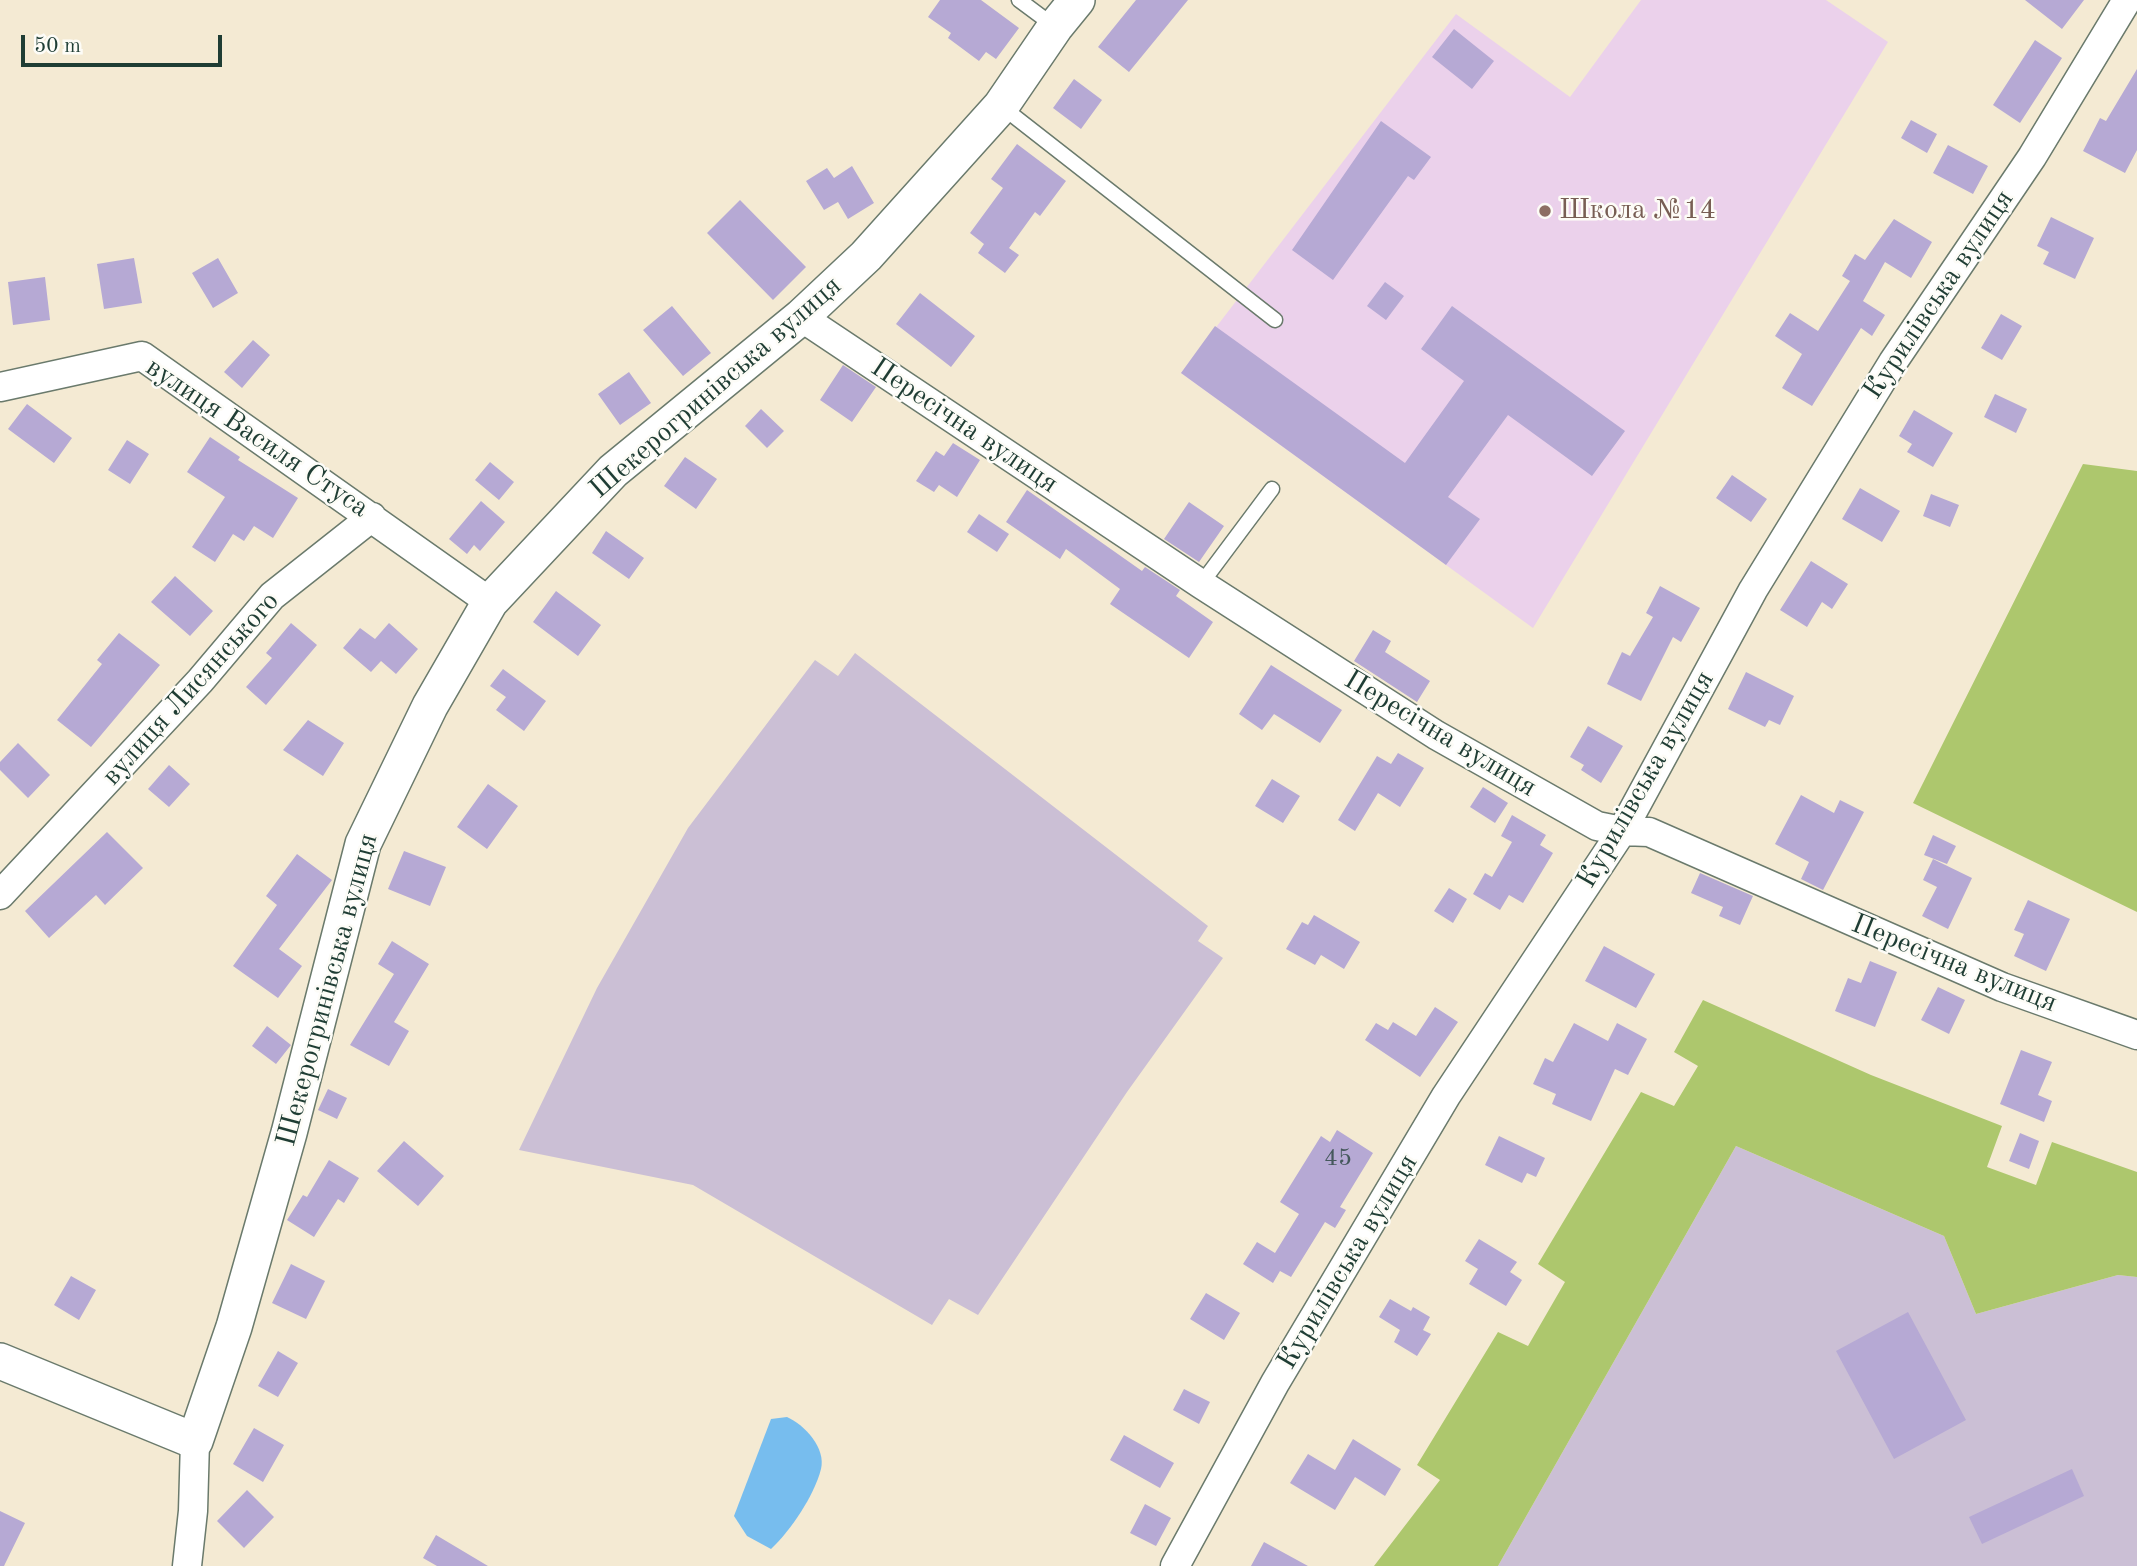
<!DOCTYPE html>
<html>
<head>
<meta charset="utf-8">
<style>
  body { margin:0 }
  #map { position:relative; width:2137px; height:1566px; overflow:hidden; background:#f4ead3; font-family:"Old Standard TT",serif }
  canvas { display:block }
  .scale { position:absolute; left:21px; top:35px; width:201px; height:32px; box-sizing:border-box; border:4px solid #1f3d34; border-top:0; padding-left:9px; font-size:21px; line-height:24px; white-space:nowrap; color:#1f3d34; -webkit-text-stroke:5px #fdfcf7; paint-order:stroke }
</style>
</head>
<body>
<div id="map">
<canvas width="2137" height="1566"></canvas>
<div class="scale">50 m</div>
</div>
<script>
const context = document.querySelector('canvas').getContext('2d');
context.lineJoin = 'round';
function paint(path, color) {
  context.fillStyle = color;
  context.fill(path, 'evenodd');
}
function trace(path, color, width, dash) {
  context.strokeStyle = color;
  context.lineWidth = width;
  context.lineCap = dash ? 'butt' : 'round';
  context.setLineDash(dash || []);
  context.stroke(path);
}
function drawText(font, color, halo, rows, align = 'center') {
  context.font = font + ' "Old Standard TT",serif';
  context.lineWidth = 5;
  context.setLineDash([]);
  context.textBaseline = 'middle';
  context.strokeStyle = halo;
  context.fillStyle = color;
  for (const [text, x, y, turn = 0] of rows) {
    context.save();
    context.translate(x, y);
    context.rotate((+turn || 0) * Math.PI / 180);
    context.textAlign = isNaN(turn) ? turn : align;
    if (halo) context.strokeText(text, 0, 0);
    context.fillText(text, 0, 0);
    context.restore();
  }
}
paint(new Path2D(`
  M1641 0H1826L1888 42 1533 628 1181 373 1456 14 1570 97Z`), '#ebd1eb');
paint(new Path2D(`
  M855 653 1208 926 1198 941 1223 958 1127 1092 978 1315 949 1299 932 1325 693 1185 519 1150 597 988 688 828 815 660 838 676Z
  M1736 1146 1944 1236 1976 1314 2118 1275 2137 1277V1566H1498Z`), '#cbbfd5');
paint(new Path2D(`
  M2083 464 2137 471V912L1913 803Z
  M1703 1000 1871 1075 2002 1126 1987 1167 2036 1185 2052 1142 2137 1172V1277L2118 1275 1976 1314 1944 1236 1736 1146 1498 1566H1374L1440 1480 1417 1465 1498 1332 1528 1346 1565 1282 1538 1264 1641 1092 1674 1106 1698 1066 1674 1052Z`), '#adc76d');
paint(new Path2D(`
  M787 1417C805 1425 826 1448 821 1469 814 1496 791 1530 771 1549L747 1536 734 1516 771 1419Z`), '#77bdee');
paint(new Path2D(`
  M940 0H981L1019 28 996 59 986 52 979 61 948 38 951 33 928 17Z
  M1136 0H1188L1129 72 1098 47Z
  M2025 0H2084L2062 29Z
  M1454 29 1494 61 1472 89 1432 57Z
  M2035 40 2062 58 2020 123 1993 105Z
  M2137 69V150L2125 173 2083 151 2100 118 2106 121Z
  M1074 79 1102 100 1081 129 1053 108Z
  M1911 120 1937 134 1927 153 1901 138Z
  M1381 121 1431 157 1414 180 1408 176 1333 280 1292 250Z
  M1017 144 1066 181 1040 216 1035 212 1009 248 1019 255 1005 273 978 253 984 244 970 233 1003 188 991 179Z
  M1948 145 1988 166 1973 194 1933 173Z
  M852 166 874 203 848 219 838 202 824 210 806 181 827 168 834 178Z
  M740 200 806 267 773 300 707 233Z
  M2051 217 2094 238 2075 279 2043 264 2049 252 2037 246Z
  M1894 219 1932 242 1911 278 1885 262 1863 301 1885 315 1872 336 1861 328 1812 406 1782 388 1802 354 1775 336 1790 313 1818 331 1850 281 1842 276 1855 254 1865 260Z
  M134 258 142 303 104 309 97 264Z
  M218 258 238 293 213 308 192 273Z
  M45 277 50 320 13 325 8 282Z
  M1385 282 1404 296 1386 320 1367 306Z
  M920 293 975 336 951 367 896 324Z
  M672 306 711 353 683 376 643 330Z
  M1452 306 1625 431 1592 476 1508 415 1448 497 1480 519 1446 565 1181 373 1215 326 1405 463 1464 381 1421 349Z
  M2001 314 2022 326 2002 360 1981 348Z
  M253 340 270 355 242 388 224 372Z
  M843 365 876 387 852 422 820 400Z
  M629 372 651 403 620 425 598 394Z
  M1995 394 2027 409 2016 433 1984 417Z
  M27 404 72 438 54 463 8 429Z
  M761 409 784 431 767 448 745 426Z
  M1914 410 1953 433 1933 467 1907 452 1912 444 1899 436Z
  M210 437 240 457 238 460 298 498 273 538 254 526 244 541 233 534 215 562 192 547 225 497 187 472Z
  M127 440 149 454 130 484 108 470Z
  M953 443 980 460 957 497 939 485 934 492 916 481 936 451 944 456Z
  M685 457 717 479 696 509 664 486Z
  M490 462 514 482 499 500 475 480Z
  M1732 475 1767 499 1751 522 1716 498Z
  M1860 488 1900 511 1882 542 1842 519Z
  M1027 490 1142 571 1145 567 1180 590 1176 596 1213 622 1189 658 1110 604 1120 589 1066 549 1060 559 1006 522Z
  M1931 494 1959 505 1950 527 1923 516Z
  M481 501 505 522 480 551 474 545 467 554 449 539Z
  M1189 502 1224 526 1199 562 1164 539Z
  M979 514 1009 534 997 552 967 532Z
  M606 531 644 558 629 579 592 553Z
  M1811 561 1848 584 1832 609 1822 602 1807 627 1780 610Z
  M175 576 213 611 190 636 151 602Z
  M1660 586 1700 608 1681 642 1673 637 1641 701 1607 684 1622 652 1630 656 1653 617 1646 613Z
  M556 591 601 625 578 656 533 622Z
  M291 623 317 645 266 705 246 687 272 658 266 653Z
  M389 623 418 649 396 674 381 661 371 672 343 648 360 628 375 639Z
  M1373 630 1391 641 1385 652 1430 681 1417 702 1354 661Z
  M119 633 160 665 91 747 57 720 102 664 97 660Z
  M1271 665 1342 710 1320 743 1274 714 1262 730 1239 714Z
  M503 669 546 701 524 731 496 710 506 697 490 686Z
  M1746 672 1794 696 1780 725 1769 720 1765 727 1728 709Z
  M308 720 344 743 323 776 283 750Z
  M1588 726 1623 746 1601 783 1581 770 1584 765 1570 757Z
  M18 743 50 775 28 798 0 770V762Z
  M1398 753 1424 768 1400 807 1378 793 1355 831 1338 820 1377 756 1391 764Z
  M169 765 190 784 169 807 148 789Z
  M1272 779 1300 796 1283 823 1255 806Z
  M488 784 518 806 487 849 457 827Z
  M1483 787 1508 803 1495 823 1470 807Z
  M1801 795 1834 813 1840 800 1864 812 1823 890 1801 879 1809 862 1775 844Z
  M1512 815 1546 835 1540 845 1553 853 1523 903 1509 895 1500 910 1473 894 1485 873 1492 877 1512 842 1501 836Z
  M107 832 143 868 105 905 96 895 49 938 25 911Z
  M1933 835 1956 846 1947 864 1924 855Z
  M404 851 446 867 430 906 388 889Z
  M297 854 332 880 279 949 302 966 278 998 233 966 277 905 266 896Z
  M1933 859 1972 878 1948 929 1922 916 1937 887 1923 880Z
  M1700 873 1753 896 1740 925 1719 916 1723 907 1691 893Z
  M1449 888 1467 899 1453 923 1434 911Z
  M2028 900 2070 919 2046 971 2014 956 2024 934 2014 930Z
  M1314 915 1360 942 1344 969 1321 955 1315 965 1286 949 1302 922 1308 925Z
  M392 941 429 964 394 1022 409 1031 389 1066 350 1045 394 974 378 964Z
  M1604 946 1655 974 1636 1008 1585 981Z
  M1870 961 1897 972 1875 1027 1835 1011 1848 978 1861 983Z
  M1938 987 1965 1000 1949 1034 1921 1020Z
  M1435 1007 1458 1022 1420 1077 1365 1040 1376 1023 1388 1030 1393 1022 1416 1036Z
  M1574 1023 1608 1041 1617 1023 1647 1039 1628 1075 1615 1069 1591 1121 1552 1104 1556 1094 1533 1084 1545 1058 1553 1062Z
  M267 1026 291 1045 276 1064 252 1046Z
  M2021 1050 2052 1062 2038 1095 2052 1101 2044 1122 2000 1104Z
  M328 1089 347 1098 337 1119 318 1110Z
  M1337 1130 1373 1153 1340 1207 1346 1210 1335 1228 1325 1222 1291 1277 1280 1271 1273 1283 1243 1264 1257 1242 1275 1253 1299 1214 1280 1202 1321 1136 1330 1142Z
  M2020 1133 2039 1141 2029 1169 2009 1161Z
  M1499 1136 1545 1158 1536 1177 1527 1173 1522 1183 1485 1165Z
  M404 1141 444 1176 418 1206 377 1171Z
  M329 1160 359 1178 344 1203 338 1199 314 1237 287 1220 303 1195 307 1197Z
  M1479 1239 1517 1262 1510 1272 1522 1280 1506 1306 1469 1284 1478 1269 1465 1261Z
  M291 1264 325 1281 306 1319 272 1303Z
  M71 1276 96 1290 79 1320 54 1305Z
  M1206 1293 1240 1313 1224 1340 1190 1319Z
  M1390 1299 1411 1311 1413 1307 1430 1317 1423 1330 1431 1334 1417 1356 1394 1342 1400 1330 1379 1317Z
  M1908 1312 1966 1420 1894 1459 1836 1351Z
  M278 1351 298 1363 278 1397 258 1386Z
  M1184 1389 1210 1402 1199 1424 1173 1410Z
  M254 1428 284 1445 263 1482 233 1464Z
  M1124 1435 1174 1463 1160 1488 1110 1460Z
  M1353 1439 1401 1469 1385 1496 1355 1477 1335 1510 1290 1483 1308 1454 1335 1470Z
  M2072 1469 2084 1496 1982 1544 1969 1517Z
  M247 1490 274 1517 244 1548 217 1521Z
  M1145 1504 1171 1518 1156 1546 1130 1533Z
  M0 1511 25 1523 4 1566H0Z
  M436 1535 488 1566H437L423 1558Z
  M1264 1542 1308 1566H1251Z`), '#b6a9d4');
const service = new Path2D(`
  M1019 0 1054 26
  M1001 106 1275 320
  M1201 584 1272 489`);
const minor = new Path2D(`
  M801 317 1201 584 1436 735 1597 826 1622 831 1649 832 2002 987 2137 1035
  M0 387 142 356 490 602
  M0 895 200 681 272 596 372 517
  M187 1566 193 1511 195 1441
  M1175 1566 1275 1383 1446 1096 1622 831 1753 590 1893 362 2032 157 2127 0`);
const tertiary = new Path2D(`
  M0 1361 195 1441 234 1327 289 1133 363 844 430 706 490 602 613 471 801 317 866 256 1001 106 1055 27 1077 0`);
trace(service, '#6a7a6c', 17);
trace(minor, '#6a7a6c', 31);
trace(tertiary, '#6a7a6c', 38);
trace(service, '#fff', 14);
trace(minor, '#fff', 28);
trace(tertiary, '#fff', 35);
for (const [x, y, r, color] of [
  [1545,211,7,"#8d6e63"]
]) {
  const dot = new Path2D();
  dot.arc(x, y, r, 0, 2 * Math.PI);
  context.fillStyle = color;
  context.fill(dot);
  trace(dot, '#fdfcf7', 2.5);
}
drawText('24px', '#45585c', null, [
  ["45",1338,1159]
]);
drawText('28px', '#785e54', '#fdfcf7', [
  ["Школа №14",1559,211]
], 'left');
drawText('28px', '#1f3d34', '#fdfcf7', [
  ["Курилівська вулиця",1939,295,-56],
  ["Шекерогринівська вулиця",716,388,-41],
  ["Пересічна вулиця",964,426,34],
  ["вулиця Василя Стуса",257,438,34],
  ["вулиця Лисянського",191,689,-48],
  ["Пересічна вулиця",1440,734,31],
  ["Курилівська вулиця",1646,780,-60],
  ["Пересічна вулиця",1954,964,22],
  ["Шекерогринівська вулиця",328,990,-75],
  ["Курилівська вулиця",1348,1262,-59]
]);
</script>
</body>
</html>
